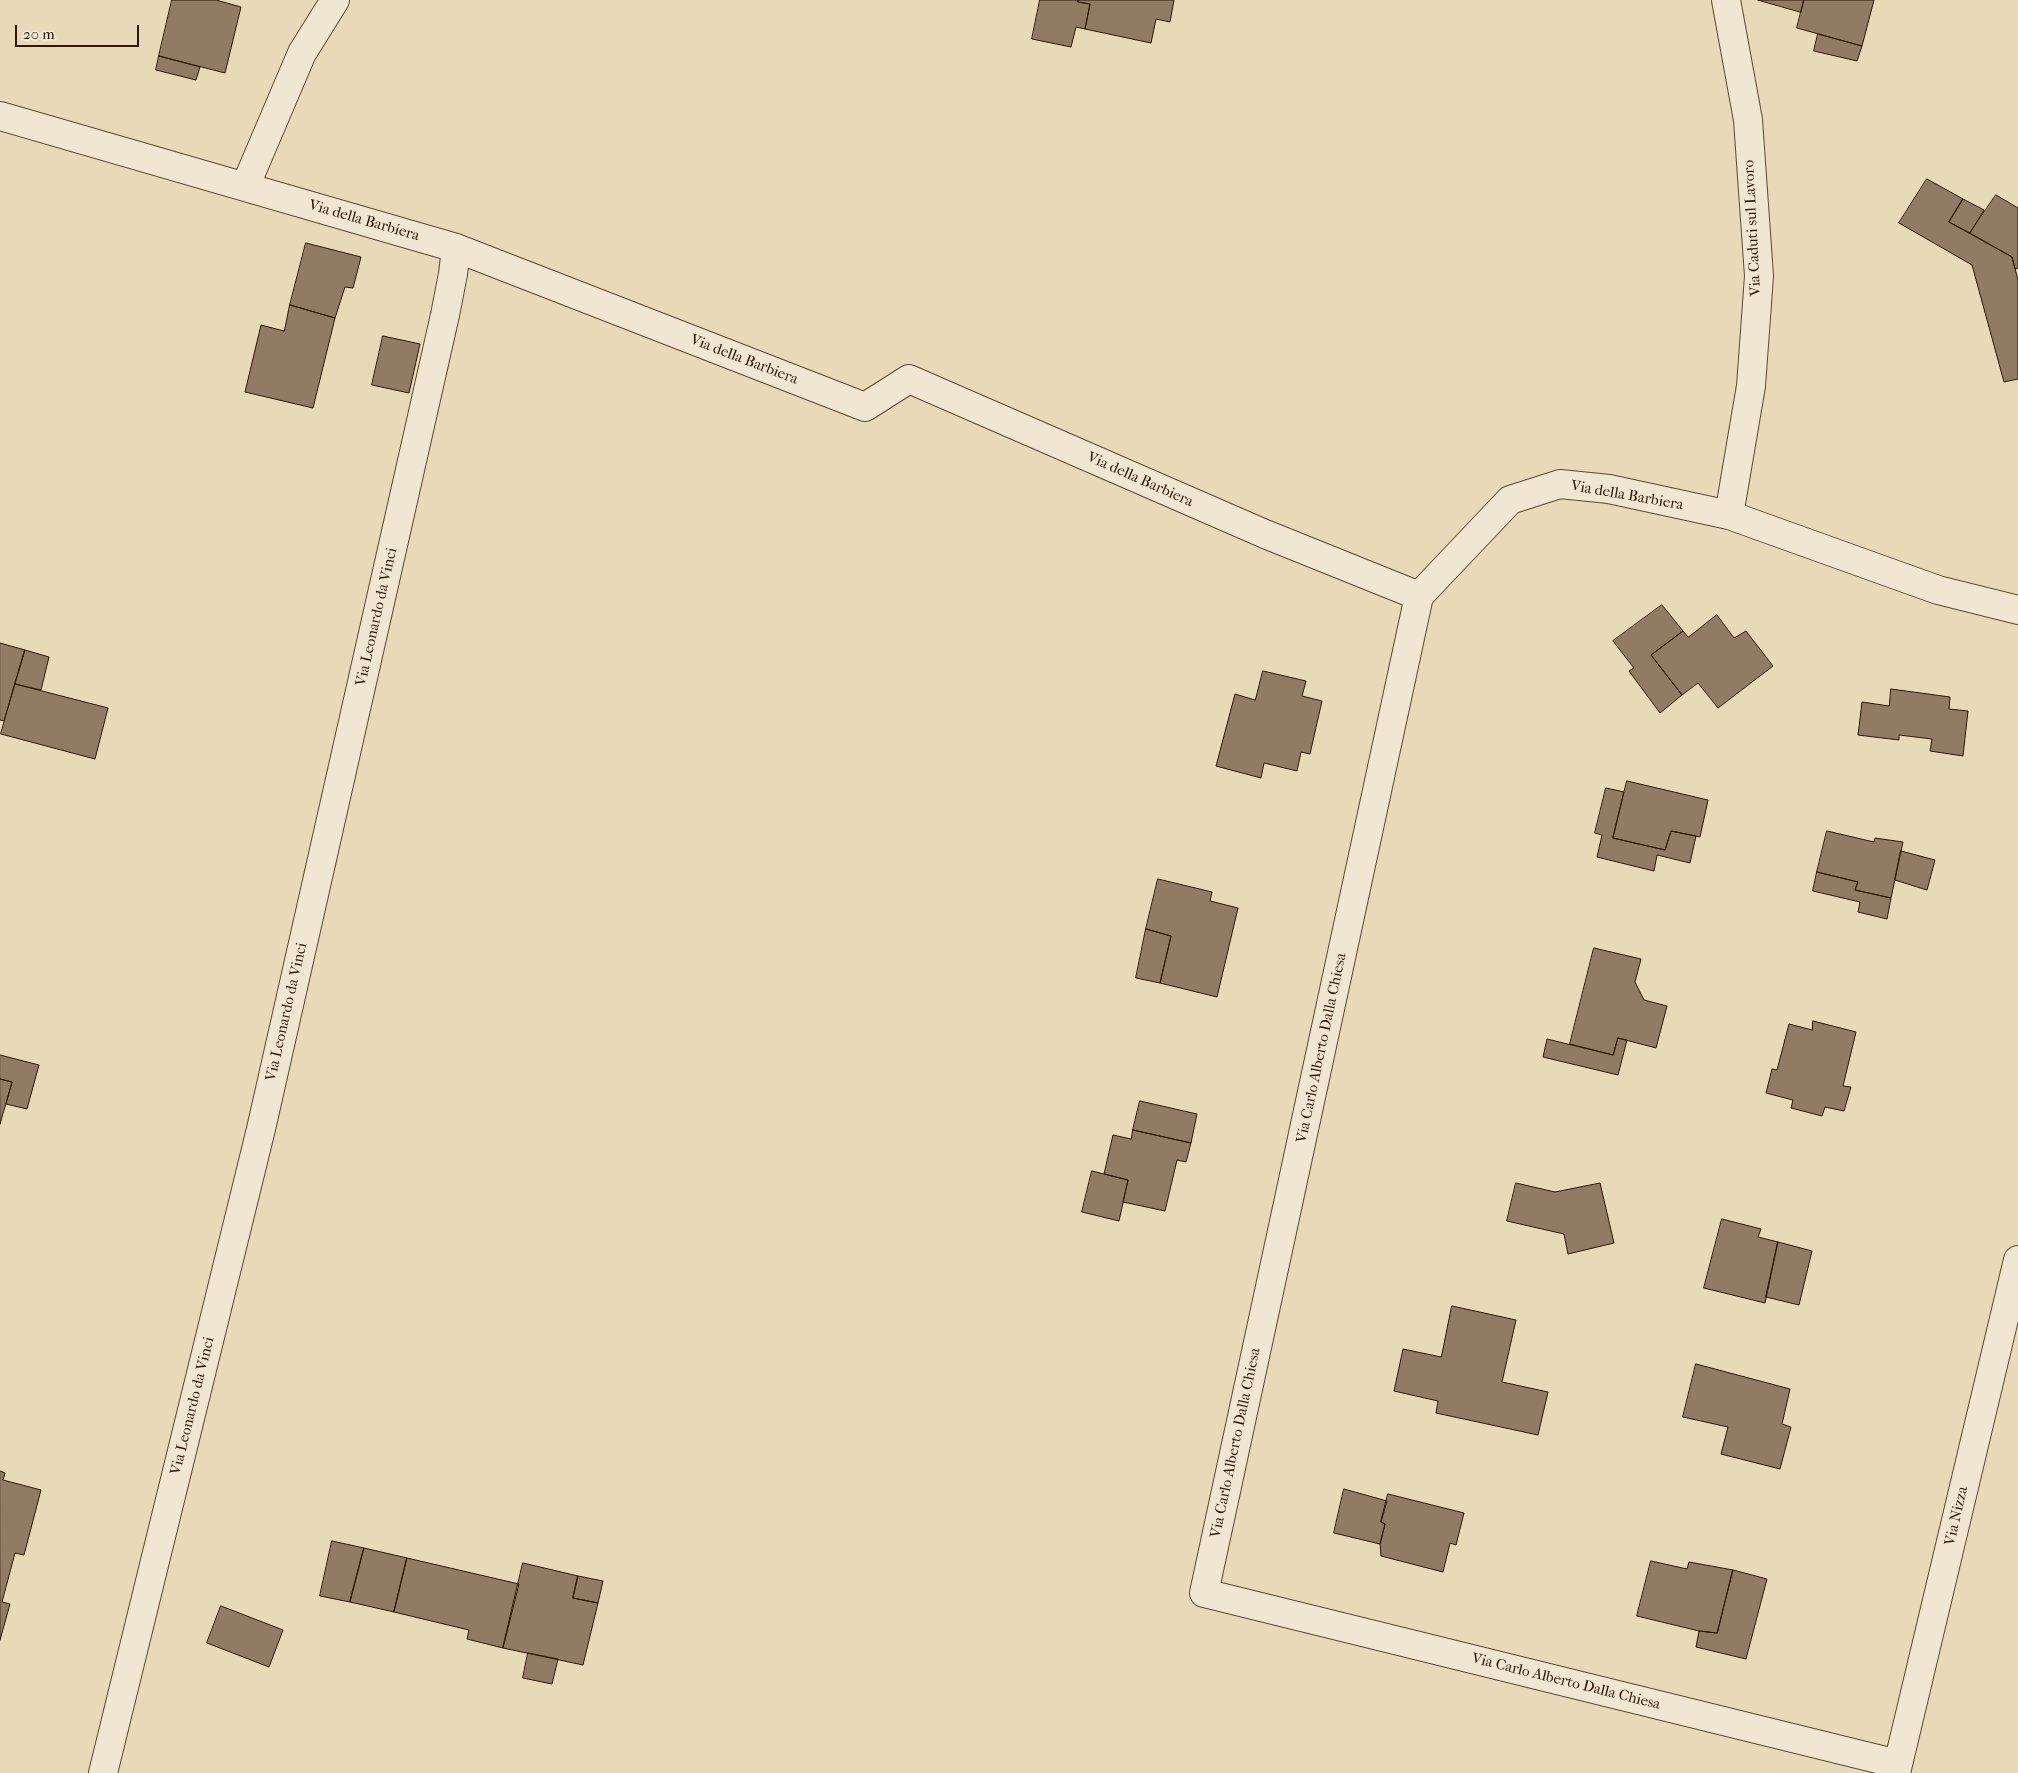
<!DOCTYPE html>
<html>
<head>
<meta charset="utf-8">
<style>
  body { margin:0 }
  #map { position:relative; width:2018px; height:1773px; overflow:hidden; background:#e8d9b8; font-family:"IM FELL French Canon",serif }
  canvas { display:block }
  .scale { position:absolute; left:15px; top:25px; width:124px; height:22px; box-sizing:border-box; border:2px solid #2e1706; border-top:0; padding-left:6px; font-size:15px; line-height:18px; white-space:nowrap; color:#2e1706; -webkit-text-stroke:4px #f0e6d1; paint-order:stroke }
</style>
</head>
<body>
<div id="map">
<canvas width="2018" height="1773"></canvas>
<div class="scale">20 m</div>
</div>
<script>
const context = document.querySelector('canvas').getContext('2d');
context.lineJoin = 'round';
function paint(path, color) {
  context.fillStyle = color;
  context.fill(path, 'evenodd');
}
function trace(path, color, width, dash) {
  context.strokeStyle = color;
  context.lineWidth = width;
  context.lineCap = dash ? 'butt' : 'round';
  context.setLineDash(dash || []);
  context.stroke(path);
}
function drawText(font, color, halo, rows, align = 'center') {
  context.font = font + ' "IM FELL French Canon",serif';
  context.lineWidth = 4;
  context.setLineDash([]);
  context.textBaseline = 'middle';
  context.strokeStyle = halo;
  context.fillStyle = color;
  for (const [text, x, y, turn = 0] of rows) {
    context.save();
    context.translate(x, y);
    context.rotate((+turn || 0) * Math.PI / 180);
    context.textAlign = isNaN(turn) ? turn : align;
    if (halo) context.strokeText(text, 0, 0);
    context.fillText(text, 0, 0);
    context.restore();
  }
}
const building = new Path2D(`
  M172 0H216L241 7 225 73 159 56Z
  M1040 0H1078V2L1090 4 1085 29 1076 27 1071 47 1032 39Z
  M1078 0H1174L1170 22 1156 19 1151 43 1085 29 1090 4 1078 2Z
  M1758 0H1804L1801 12Z
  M1804 0H1874L1862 46 1797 28Z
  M1818 34 1862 46 1857 61 1814 51Z
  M159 56 200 67 196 80 156 70Z
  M1927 179 1963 199 1949 222 2012 257 2018 280V379L2004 382 1972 265 1899 223Z
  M1996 195 2018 208V268L2015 269 2012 257 1970 233Z
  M1963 199 1984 210 1970 233 1949 222Z
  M306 243 361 257 353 288 345 287 335 318 290 305Z
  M290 305 335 318 313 408 245 392 261 325 284 331Z
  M383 336 420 344 409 393 372 385Z
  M1662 605 1683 631 1651 655 1682 695 1660 713 1629 671 1634 668 1613 641Z
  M1717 615 1734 638 1746 631 1773 666 1718 708 1698 683 1682 695 1651 655 1683 631 1688 637Z
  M0 643 25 650 4 721 0 720Z
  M25 650 49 657 41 690 15 684Z
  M1263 671 1306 681 1302 696 1322 701 1310 754 1301 752 1297 771 1264 763 1261 778 1216 766 1235 694 1255 700Z
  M15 684 108 708 95 759 1 734Z
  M1891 689 1950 697 1949 709 1968 711 1963 756 1930 751 1932 739 1899 735V740L1858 735 1862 702 1889 706Z
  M1627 781 1708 800 1700 837 1671 831 1665 850 1613 838Z
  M1606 788 1624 792 1613 838 1665 850 1671 831 1696 836 1690 863 1657 855 1654 871 1597 857 1602 835 1595 833Z
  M1827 831 1874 842 1875 838 1903 842 1891 898 1855 890 1858 882 1817 872Z
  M1901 851 1935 860 1927 890 1895 880Z
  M1817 872 1858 882 1855 890 1891 898 1887 919 1858 912 1860 902 1813 891Z
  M1158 879 1212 892 1210 901 1238 908 1217 997 1160 983 1171 936 1146 929Z
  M1146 929 1171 936 1160 983 1136 978Z
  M1594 948 1641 959 1635 982 1644 1000 1667 1006 1656 1048 1618 1038 1613 1055 1570 1044Z
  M1813 1021 1856 1032 1843 1086 1851 1087 1844 1111 1825 1107 1822 1116 1791 1108 1793 1100 1766 1093 1772 1069 1777 1070 1789 1024 1812 1030Z
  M1618 1038 1627 1040 1618 1075 1543 1057 1547 1039 1613 1055Z
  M0 1055 39 1065 27 1109 6 1104 12 1082 0 1079Z
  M0 1079 12 1082 0 1124Z
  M1140 1101 1197 1114 1191 1143 1133 1130Z
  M1133 1130 1191 1143 1186 1162 1177 1160 1165 1211 1123 1202 1128 1180 1104 1174 1113 1135 1131 1139Z
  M1092 1171 1128 1180 1119 1221 1082 1212Z
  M1516 1183 1555 1192 1600 1183 1614 1243 1568 1254 1564 1234 1507 1221Z
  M1722 1219 1761 1229 1758 1237 1778 1242 1765 1303 1704 1288Z
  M1778 1242 1812 1251 1799 1305 1766 1297Z
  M1452 1306 1516 1320 1502 1382 1548 1392 1538 1435 1436 1413 1438 1401 1394 1391 1403 1349 1441 1357Z
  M1696 1364 1790 1389 1782 1424 1791 1427 1780 1469 1721 1454 1728 1427 1683 1417Z
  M0 1471 5 1473 3 1480 41 1490 24 1555 15 1553 2 1602 10 1604 0 1640Z
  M1344 1489 1387 1501 1381 1522 1385 1524 1380 1544 1334 1533Z
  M1388 1494 1464 1513 1456 1545 1450 1543 1443 1572 1381 1556 1380 1544 1385 1524 1381 1522Z
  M332 1541 364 1548 350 1602 320 1596Z
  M364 1548 407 1558 394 1612 350 1602Z
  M407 1558 519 1584 503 1648 467 1639 469 1630 394 1612Z
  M1651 1561 1687 1569 1689 1562 1733 1570 1717 1633 1699 1631 1637 1616Z
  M523 1563 578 1576 573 1598 598 1603 583 1665 503 1648Z
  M1733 1570 1767 1579 1746 1659 1696 1647 1699 1631 1717 1633Z
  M578 1576 603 1581 598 1603 573 1598Z
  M221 1606 283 1630 269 1667 207 1643Z
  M528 1653 558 1659 552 1684 523 1678Z`);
paint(building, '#8f7c63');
trace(building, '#2e1706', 1);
const street = new Path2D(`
  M1726 0 1748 120 1759 276 1751 386 1729 515
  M0 116 456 248 865 407 909 379 1265 534 1419 596 1510 500 1560 484 1609 489 1729 515 1938 590 2018 610
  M245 187 302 53 335 0
  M1419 596 1204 1593 1898 1764
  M103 1773 261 1129 445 315 453 274 456 248
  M1896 1773 2018 1260`);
trace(street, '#5c4832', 30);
trace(street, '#f0e6d1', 28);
drawText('15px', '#2e1706', '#f0e6d1', [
  ["Via della Barbiera",364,221,16],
  ["Via Caduti sul Lavoro",1753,228,-93],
  ["Via della Barbiera",744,360,21],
  ["Via della Barbiera",1140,480,24],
  ["Via della Barbiera",1627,496,10],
  ["Via Leonardo da Vinci",377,617,-77],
  ["Via Leonardo da Vinci",287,1012,-77],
  ["Via Carlo Alberto Dalla Chiesa",1322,1048,-78],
  ["Via Leonardo da Vinci",193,1406,-76],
  ["Via Carlo Alberto Dalla Chiesa",1236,1443,-78],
  ["Via Nizza",1957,1516,-77],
  ["Via Carlo Alberto Dalla Chiesa",1566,1682,14]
]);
</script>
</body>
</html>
